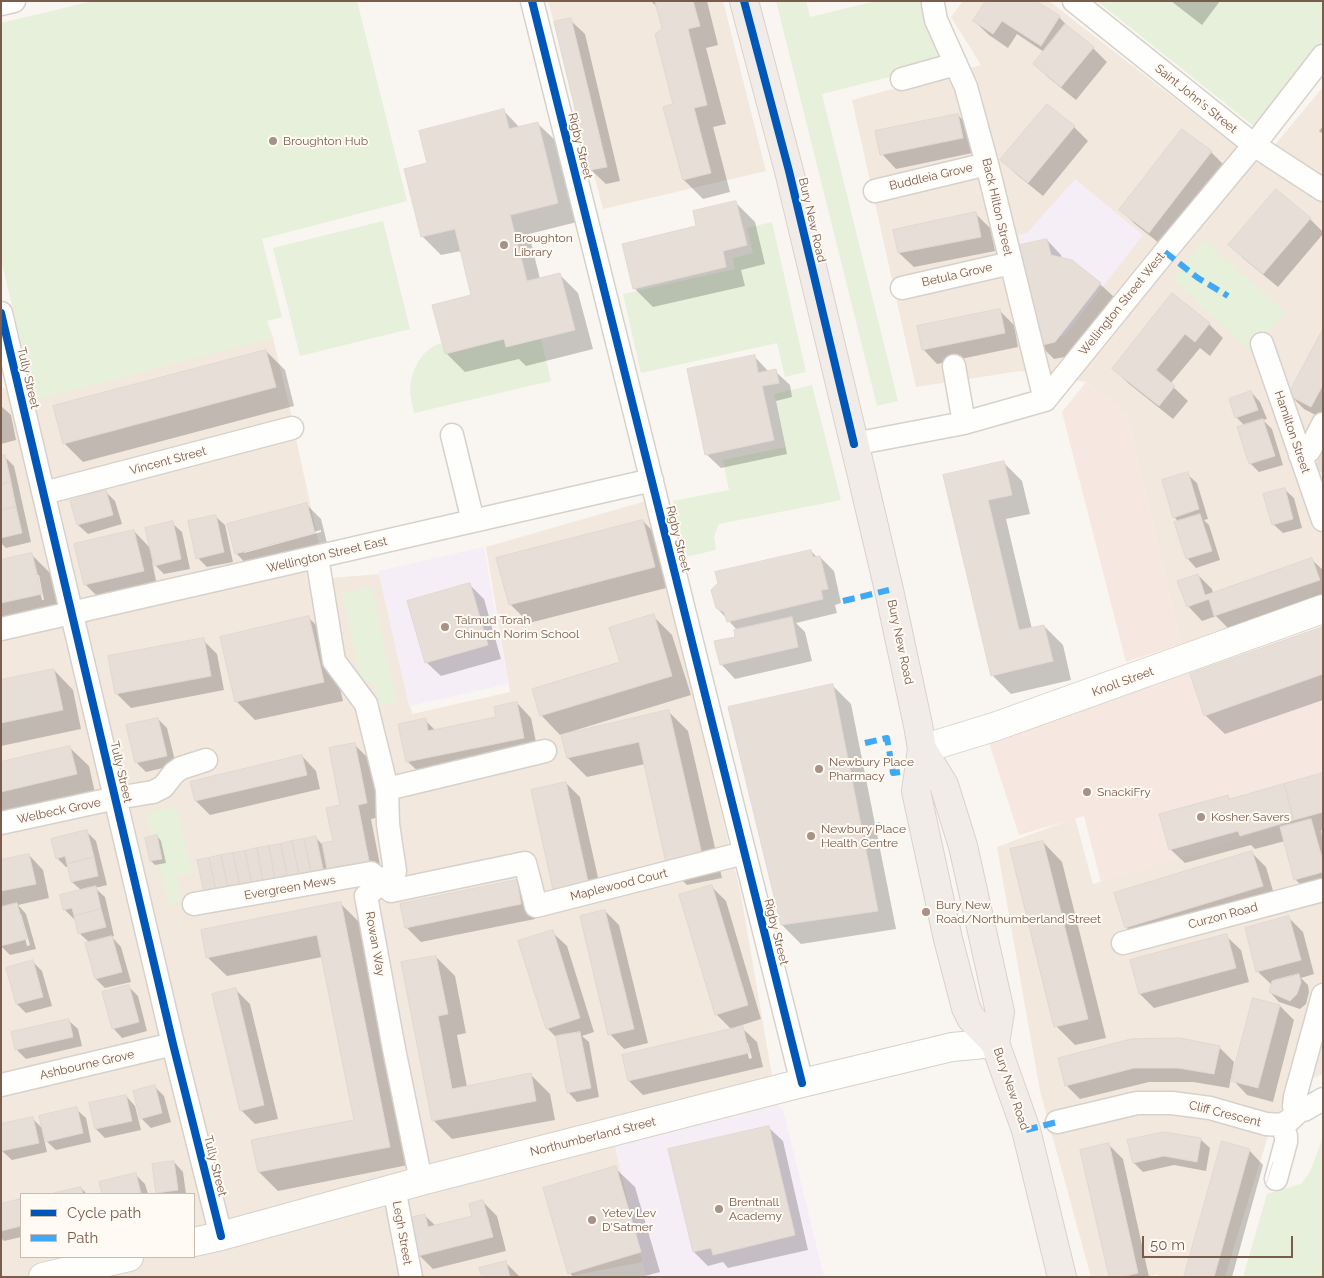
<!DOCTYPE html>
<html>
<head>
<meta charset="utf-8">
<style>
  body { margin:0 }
  #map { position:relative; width:1324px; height:1278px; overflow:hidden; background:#f9f5f0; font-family:Raleway,sans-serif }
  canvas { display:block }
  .frame { position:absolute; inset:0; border:2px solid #7a5c4d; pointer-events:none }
  .legend { position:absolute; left:20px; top:1193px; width:175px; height:65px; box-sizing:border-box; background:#fffaf3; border:1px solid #cabbb1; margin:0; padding:6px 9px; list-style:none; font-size:15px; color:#7a5c4d }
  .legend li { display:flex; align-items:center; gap:10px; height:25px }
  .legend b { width:25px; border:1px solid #cabbb1 }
  .scale { position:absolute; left:1142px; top:1236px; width:151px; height:22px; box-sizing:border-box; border:2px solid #7a5c4d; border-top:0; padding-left:6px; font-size:15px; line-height:18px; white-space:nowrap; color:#7a5c4d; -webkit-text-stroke:4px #fffaf3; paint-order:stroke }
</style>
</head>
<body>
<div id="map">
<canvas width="1324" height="1278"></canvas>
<div class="frame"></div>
<ul class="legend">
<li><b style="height:6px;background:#0057b8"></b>Cycle path</li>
<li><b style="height:6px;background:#3fa9f5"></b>Path</li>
</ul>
<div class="scale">50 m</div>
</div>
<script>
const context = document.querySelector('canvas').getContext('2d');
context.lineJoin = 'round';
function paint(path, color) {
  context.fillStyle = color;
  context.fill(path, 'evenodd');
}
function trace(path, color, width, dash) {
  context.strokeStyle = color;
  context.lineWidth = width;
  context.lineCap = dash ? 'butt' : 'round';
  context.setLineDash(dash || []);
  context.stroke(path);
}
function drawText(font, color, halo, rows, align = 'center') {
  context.font = font + ' Raleway,sans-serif';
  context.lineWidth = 4;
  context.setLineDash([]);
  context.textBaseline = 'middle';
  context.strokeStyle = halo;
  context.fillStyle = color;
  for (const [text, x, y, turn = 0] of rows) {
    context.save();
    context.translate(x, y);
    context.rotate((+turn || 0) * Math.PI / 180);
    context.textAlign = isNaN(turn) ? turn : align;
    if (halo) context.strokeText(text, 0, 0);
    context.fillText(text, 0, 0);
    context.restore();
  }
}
paint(new Path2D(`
  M548 1H723L766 171 603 209Z
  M963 1H1049L1259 164 1323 87V597L1181 644 1127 415 1086 382 1020 371 916 387 852 100 981 65 951 17Z
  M267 321 273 338 297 438 296 439 321 553 331 578 380 574 412 714 510 692 486 547 646 501 741 895 777 1105 615 1146 643 1262 566 1277H1V389ZM21 1194H194V1257H21Z
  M1323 812V1074L1292 1087 1268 1136 1225 1277H1158V1274L1146 1277H1091L1040 1091 997 847 1075 818 1093 884Z`), '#f2e8de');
paint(new Path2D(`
  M1086 382 1127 415 1181 644 1126 662 1062 412Z
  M1323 626V812L1101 882 1084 816 1019 835 989 743Z`), '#f6e8e1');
paint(new Path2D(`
  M1075 179 1143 235 1065 335 1045 340 1018 235 1027 233Z
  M484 547 508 684 409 706 378 571Z
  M777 1105 783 1109 824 1277H646L615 1146Z`), '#f6eef6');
paint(new Path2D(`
  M93 1H357L407 201 262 239 282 317 267 321 273 338 35 400 1 260V23Z
  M776 1H806L810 17 876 1H925L941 64 822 94 898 401 877 406Z
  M1097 1H1323V43L1256 128Z
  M383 221 410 329 300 356 273 248Z
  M772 222 806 372 785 377 777 343 641 373 623 294 735 269 733 258 753 253 747 228Z
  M1204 239 1286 313 1250 351 1172 279Z
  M504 339 506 347 541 339 551 381 414 413C413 407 411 400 410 393 410 372 421 348 442 343L445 354Z
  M812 385 841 500 719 524 714 536 716 550 685 557 673 501 729 490 723 460 785 447 774 394Z
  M372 587 397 702 378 706 374 686 360 676 342 593Z
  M177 806 192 873 177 876 182 901 168 904 158 861 164 860 158 833 151 834 146 813Z
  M1323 1137V1277H1243L1267 1194 1301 1184 1310 1172Z`), '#e7f0db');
paint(new Path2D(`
  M651 1H707L718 45 706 48 726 124 713 127 730 192 703 199 684 180 675 105 663 30 658 8Z
  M1171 1H1220L1202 25Z
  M1059 17 1073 32 1093 48 1107 62 1076 100 1049 78 1034 64 1044 52 1017 34 1008 48 989 35 974 21Z
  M570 20 585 34 620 181 606 184 591 170Z
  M504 111 520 128 537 123 557 142 577 222 529 234 540 279 559 274 578 293 593 349 526 366 519 359 465 372 446 353 473 296 461 251 441 255 422 236 429 164Z
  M958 115 972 130 977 152 896 169 882 154Z
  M1323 126V134L1319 131Z
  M1074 127 1088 141 1043 196 1016 174 1002 160Z
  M1182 130 1211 152 1226 167 1164 247 1135 224 1121 210Z
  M736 203 755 222 765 264 741 270 745 286 653 307 634 288 698 227Z
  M976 214 990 228 995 251 914 267 899 253 895 230Z
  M1310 219 1323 232V234L1278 287 1244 259 1230 245Z
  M1047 240 1061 255 1062 259 1100 284 1115 298 1070 356 1054 359 1040 345Z
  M1172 295 1209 324 1223 338 1210 356 1200 348 1170 384 1188 401 1173 419 1128 383 1114 369Z
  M999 310 1014 325 1018 347 937 364 923 349Z
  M1323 332V419L1304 409 1290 395Z
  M266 351 285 370 294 406 83 462 64 443Z
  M754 356 769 372 775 371 790 385 792 397 776 401 787 454 721 468 706 454Z
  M1251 392 1260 402 1267 419 1263 420 1272 429 1283 465 1259 472 1250 463 1245 426 1236 417Z
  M1 406 11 415 16 440 1 444Z
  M4 456 14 466 31 542 6 548 1 543V457Z
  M1003 462 1022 481 1030 514 1006 519 1032 629 1044 626 1063 645 1071 680 1011 694 992 675 944 476Z
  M1187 474 1197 483 1208 519 1204 520 1209 525 1220 560 1196 568 1187 558 1179 522 1174 517Z
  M1284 489 1294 498 1302 528 1283 533 1273 524Z
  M106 492 115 501 122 524 88 534 78 525 72 502Z
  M307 505 321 519 328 547 250 568 236 553ZM321 530V532L244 553V550Z
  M215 516 225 525 233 562 207 567 198 558Z
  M643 521 662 541 674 586 529 623 510 604Z
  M172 523 182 532 190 569 164 574 152 562 157 585 99 598 85 584 134 531 151 549Z
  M811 551 817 557H820L834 571 841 603 835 605 837 613 796 623 805 632 812 661 735 679 721 664 736 637 737 630 717 608Z
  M32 555 51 574 60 613 1 626V562ZM36 575H39L44 600H42Z
  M1312 560 1323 570V598L1230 630 1216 616 1202 621 1188 606 1198 575 1212 589 1213 593Z
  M469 584 484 599 501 659 441 676 426 662Z
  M653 616 672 635 691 695 563 734 564 736 669 712 688 731 722 878 687 885 668 866 645 764 587 777 568 758 562 734 560 735 541 715 621 663Z
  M309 618 328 637 343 701 255 720 236 701Z
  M1323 629V700L1225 734 1205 715Z
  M203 640 217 654 224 690 131 708 117 694Z
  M54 670 73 690 81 729 1 746V682Z
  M832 685 851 704 896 929 801 944 782 925Z
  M517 703 531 718 538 752 422 775 407 761 425 720 436 731 497 718Z
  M158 719 167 728 176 765 146 772 137 763Z
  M355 745 369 759 380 817 371 819 382 875 215 902 316 838 323 845 334 842Z
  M69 747 89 766 95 793 1 815V763Z
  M302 756 316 771 320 789 210 815 196 801Z
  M1323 774V830L1321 831 1323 839V884L1305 889 1295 879 1285 841 1255 849 1251 845 1185 863 1170 849 1228 797 1231 800Z
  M566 783 580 797 603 900 570 907Z
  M87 832 96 841 107 885 95 888 105 897 114 936 112 937 121 947 131 982 105 988 96 979 90 943 79 933 76 918 74 919 64 909 82 891 72 882 69 867H66L57 858Z
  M157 836 161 841 166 863 155 865 151 861Z
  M1043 842 1062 862 1106 1038 1075 1045 1056 1026Z
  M1252 853 1266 867 1276 901 1140 942 1126 927Z
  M29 855 43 870 49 898 18 905 26 914 36 949 10 955 1 946V862ZM19 914H21L30 945 27 946Z
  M516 882 531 896 535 919 421 942 406 927Z
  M712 887 726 901 761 1019 736 1027V1029L742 1028 757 1042 763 1067 643 1095 629 1081 732 1030 716 1014ZM745 1043H748L752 1058 749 1059Z
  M340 903 360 923 408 1165 278 1191 259 1172 355 1121 322 957 227 976 207 957Z
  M605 911 619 925 648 1043 624 1049 610 1034Z
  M1289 918 1303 932 1314 974 1301 978 1308 985 1309 992 1306 1004 1300 1009 1279 1002 1270 992 1272 985 1257 971Z
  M552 932 567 946 594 1032 582 1036 589 1042 599 1097 577 1102 568 1092 558 1039 547 1028Z
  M1226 936 1241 950 1249 982 1154 1008 1140 994 1131 961Z
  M436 957 455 976 466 1033 457 1035 467 1087 531 1075 550 1094 555 1120 452 1139 433 1120Z
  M33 962 42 971 52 1006 26 1013 17 1004Z
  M129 987 138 996 147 1031 122 1038 113 1028Z
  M236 990 250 1004 278 1119 255 1124 241 1110Z
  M1254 999 1280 1006 1294 1020 1273 1102 1247 1095 1233 1080Z
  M68 1020 78 1029 82 1046 26 1059 17 1050 13 1033Z
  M1219 1047 1234 1062 1229 1088 1193 1082H1149L1080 1099 1066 1085 1059 1058Z
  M154 1086 164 1096 171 1122 151 1128 141 1118Z
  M126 1096 135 1106 141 1130 105 1138 96 1129Z
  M76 1109 86 1118 91 1142 56 1150 44 1139 47 1152 12 1160 2 1151 1 1146 32 1118 44 1130Z
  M768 1127 783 1141 808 1250 728 1268 723 1262 708 1266 694 1252Z
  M1200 1139 1210 1148 1206 1171 1174 1165 1143 1172 1134 1163Z
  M1109 1145 1123 1159 1149 1277H1110Z
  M1249 1150 1263 1165 1232 1277H1185Z
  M174 1162 183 1172 186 1194H159L157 1192Z
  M615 1168 635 1187 660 1272 641 1277H573L570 1273Z
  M136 1175 145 1184 148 1194H103L101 1183Z
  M81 1188 87 1194H55Z
  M21 1200V1237L4 1241 1 1238V1205Z
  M483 1202 497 1216 506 1251 433 1269 419 1255 424 1215 436 1226 473 1217Z
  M505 1262 520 1277H483Z`), '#0003');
const building = new Path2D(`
  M655 1H693L700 26 688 29 707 105 694 108 711 173 683 180 663 107 673 104 655 34 662 29Z
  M986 1H1036L1060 16 1041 46 1002 21 993 34 973 21Z
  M571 18 607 167 590 170 554 22Z
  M1065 24 1094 47 1061 87 1033 64Z
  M1047 104 1075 126 1028 183 1000 160Z
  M504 109 509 129 538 122 558 203 510 215 527 281 560 273 575 330 506 347 504 339 445 354 432 305 471 295 455 229 421 237 404 169 427 163 419 131Z
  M958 114 963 138 880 155 875 131Z
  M1182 129 1212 151 1149 233 1119 210Z
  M1276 189 1311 218 1263 274 1228 245Z
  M736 201 747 245 723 251 726 267 633 289 622 244 696 226 693 211Z
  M976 212 981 237 898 253 893 230Z
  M1047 239 1051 255 1072 260 1101 283 1055 342 1039 346 1016 246Z
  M1172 293 1210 323 1195 342 1185 334 1156 370 1175 386 1159 406 1112 369Z
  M1000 309 1005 333 922 350 917 326Z
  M1323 329V385L1311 407 1288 395Z
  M266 350 276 387 63 444 53 406Z
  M755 355 758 373 776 369 779 383 762 386 774 440 705 455 687 369Z
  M1251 391 1258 410 1235 418 1229 399Z
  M1263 419 1275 456 1249 464 1237 427Z
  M1323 453V472L1315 469Z
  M5 455 11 482 1 484V456Z
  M1004 461 1012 495 988 500 1019 630 1044 625 1053 661 991 676 943 475Z
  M1188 472 1199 509 1173 518 1162 480Z
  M11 482 16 507 1 510V484Z
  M1285 488 1293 519 1272 525 1263 494Z
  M106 490 113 515 77 525 70 501Z
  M307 503 315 533 235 554 227 524Z
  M16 507 22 533 1 538V510Z
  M1200 514 1212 551 1186 559 1174 522Z
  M216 515 224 552 196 559 188 521Z
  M643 520 655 567 509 605 496 558Z
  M173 521 181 559 154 566 145 528Z
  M134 530 144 571 84 585 74 544Z
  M811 550 813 557 820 556 828 589 821 590 823 599 727 622 724 612 716 608 711 590 718 583 715 572Z
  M32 553 42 594 1 603V560Z
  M1312 558 1320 580 1214 616 1209 599 1187 607 1177 581 1198 574 1205 595Z
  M470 583 488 645 425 663 407 601Z
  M654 614 672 676 540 716 532 689 620 662 609 628Z
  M309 616 324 682 235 702 220 637Z
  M792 617 798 647 720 665 714 641 735 637 734 630Z
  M1323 627V674L1204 716 1190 674Z
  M204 638 211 676 115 694 108 656Z
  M54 669 63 710 1 723V680Z
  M833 684 878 911 781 925 728 707Z
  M517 702 524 738 406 762 398 724 426 718 428 731 496 717 494 707Z
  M669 710 703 859 667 867 639 742 567 758 561 735Z
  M158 718 167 756 135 763 126 725Z
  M355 743 367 803 358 805 369 861 327 869 322 843 333 841 326 808 340 805 329 748Z
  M70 746 77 774 1 792V762Z
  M302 755 307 775 195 801 190 782Z
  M1323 773V812L1294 820 1284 784Z
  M566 782 589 886 554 894 531 790Z
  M1284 784 1294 820 1240 836 1238 831 1169 850 1159 814 1228 795 1229 799Z
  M1311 819 1323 861V872L1294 880 1280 827Z
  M87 830 94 857 67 864 65 856 56 859 51 839Z
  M157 835 162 859 150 861 145 838Z
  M316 836 323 869 311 872 304 839Z
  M304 839 311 872 299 874 292 841Z
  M292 841 299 874 287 876 281 844Z
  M1043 841 1088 1019 1054 1027 1010 849Z
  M281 844 287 876 275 879 269 846Z
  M269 846 275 879 263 881 257 848Z
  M257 848 263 881 252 884 245 851Z
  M245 851 252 884 240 886 233 853Z
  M1252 851 1263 886 1125 928 1114 893Z
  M233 853 240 886 228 888 221 855Z
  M29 854 36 884 1 891V860Z
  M221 855 228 888 216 891 209 858Z
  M94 857 98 876 71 882 67 864Z
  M209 858 216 891 204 893 197 860Z
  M517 880 521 904 405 928 400 904Z
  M712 885 748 1005 715 1015 679 895Z
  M96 886 101 909 74 916 72 908 63 910 60 895Z
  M341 902 390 1147 258 1172 251 1140 354 1120 317 935 206 958 201 930Z
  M17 903 27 939 1 946V907Z
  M101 909 106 927 78 934 74 916Z
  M605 910 634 1029 608 1035 580 916Z
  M1289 916 1301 960 1256 972 1245 928Z
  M553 930 580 1018 546 1029 518 941Z
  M1227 934 1236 968 1139 994 1130 960Z
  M112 936 122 972 95 979 85 943Z
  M436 956 448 1014 438 1016 452 1089 531 1073 536 1101 432 1121 401 962Z
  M33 960 43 997 16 1004 6 968Z
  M1299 974 1301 982 1297 994 1290 1001 1269 992 1272 981Z
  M129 985 139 1022 112 1029 102 992Z
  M236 988 264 1105 240 1111 212 994Z
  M1253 998 1280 1005 1258 1088 1231 1081Z
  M69 1019 73 1037 15 1050 11 1032Z
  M743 1026 749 1053 628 1081 622 1055Z
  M580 1032 591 1088 567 1093 556 1036Z
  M1180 1038 1220 1046 1214 1074 1178 1068H1134L1065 1086 1058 1058 1131 1039Z
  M155 1085 162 1113 140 1119 133 1091Z
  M126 1095 132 1121 95 1129 89 1103Z
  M77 1107 83 1133 45 1142 39 1116Z
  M33 1117 39 1143 1 1151V1124Z
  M769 1126 795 1235 713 1255 711 1248 693 1252 668 1149Z
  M1164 1132 1201 1138 1197 1162 1164 1156 1133 1163 1127 1140Z
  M1222 1141 1250 1149 1214 1277H1184Z
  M1109 1143 1138 1273 1122 1277H1109L1080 1150Z
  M174 1161 178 1190 156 1193 152 1164Z
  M616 1166 641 1252 568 1274 543 1188Z
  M136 1173 141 1194H102L99 1182Z
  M81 1187 83 1194H50Z
  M21 1199V1226L1 1231V1204Z
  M483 1200 493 1237 418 1256 408 1218 425 1214 428 1227 472 1216 469 1204Z
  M506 1261 510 1277H482L479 1268Z`);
paint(building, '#e6ded7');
trace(building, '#e2d8d2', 1);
const minor = new Path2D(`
  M532 1 802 1083
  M933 1V4L936 20 966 87 987 164 1045 400
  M1074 1 1254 145 1323 190
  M1 4 14 1
  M902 79 956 64
  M875 191 987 164
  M902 288 1011 263
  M1 313 173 1044 221 1236
  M1262 344 1323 520
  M954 366 964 423
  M452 435 473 521
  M854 444 964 423 1045 400 1165 252 1254 145 1323 56
  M1300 455 1309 451 1323 424
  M44 493 292 428
  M317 557 334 661 366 704 387 789
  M1 629 652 480
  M1 823 116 798 153 792 163 787 174 773 181 768 206 760
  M194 904 371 873 391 891 525 863 536 906 744 853
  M1123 943 1323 890
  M1 1085 173 1044
  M1300 1110 1294 1106 1295 1097 1323 995
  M1300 1110H1304L1323 1099
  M1057 1122 1137 1103H1172L1210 1108 1266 1124 1282 1125 1291 1119 1300 1110
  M1276 1179 1286 1142V1136L1282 1125
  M421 1181 394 1049 366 896 395 871 388 824 387 789 545 751
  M394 1188 411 1277`);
const tertiary = new Path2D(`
  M194 1242 221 1236 421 1181 802 1083 952 1047 995 1043
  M43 1277 129 1257`);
const secondary = new Path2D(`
  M922 749 994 727 1323 609`);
const trunk = new Path2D(`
  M744 1 789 171 859 463 889 590 918 725 922 749 944 785 963 846 1000 1012 995 1043 1026 1130 1062 1277
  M922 749 916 791 948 939 966 1008 971 1018 995 1043`);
trace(minor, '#d7d1cb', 25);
trace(tertiary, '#d7d1cb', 30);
trace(secondary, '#d9d2cb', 30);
trace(trunk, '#dad1cc', 30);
trace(minor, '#fefefd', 22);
trace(tertiary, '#fefefd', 28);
trace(secondary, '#fefefd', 28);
trace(trunk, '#f2ece8', 28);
trace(new Path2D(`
  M1265 1187 1273 1162`), '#e6e3e7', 1);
trace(new Path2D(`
  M1165 252 1198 278 1228 296
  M843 601 889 590
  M865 743 887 738 893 773 900 772
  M877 825 894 832
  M1026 1130 1057 1122`), '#3fa9f5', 6, [12, 6]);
trace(new Path2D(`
  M532 1 802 1083
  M744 1 789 171 854 444
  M1 313 173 1044 221 1236`), '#0057b8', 8);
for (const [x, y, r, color] of [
  [273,141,5,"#a69286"],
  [504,245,5,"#a69286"],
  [445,627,5,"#a69286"],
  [819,769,5,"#a69286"],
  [1087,792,5,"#a69286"],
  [1201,817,5,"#a69286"],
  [811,836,5,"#a69286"],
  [926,912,5,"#a69286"],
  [719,1209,5,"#a69286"],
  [592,1220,5,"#a69286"]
]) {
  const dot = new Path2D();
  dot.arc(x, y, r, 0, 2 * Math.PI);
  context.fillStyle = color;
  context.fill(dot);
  trace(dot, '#fffaf3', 2);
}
drawText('12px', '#7a5c4d', '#fffaf3', [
  ["Saint John's Street",1196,99,39],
  ["Rigby Street",580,146,76],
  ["Buddleia Grove",931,177,-13],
  ["Back Hilton Street",997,207,77],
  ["Bury New Road",812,220,77],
  ["Betula Grove",957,275,-13],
  ["Wellington Street West",1122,304,-51],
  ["Tully Street",28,378,77],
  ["Hamilton Street",1292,432,71],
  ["Vincent Street",168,461,-15],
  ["Rigby Street",678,539,76],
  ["Wellington Street East",327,555,-13],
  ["Bury New Road",900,642,78],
  ["Knoll Street",1123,682,-20],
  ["Tully Street",121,772,77],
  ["Welbeck Grove",59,811,-12],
  ["Maplewood Court",619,885,-14],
  ["Evergreen Mews",290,888,-10],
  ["Curzon Road",1223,916,-15],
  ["Rigby Street",776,932,76],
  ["Rowan Way",375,944,80],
  ["Ashbourne Grove",87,1065,-13],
  ["Bury New Road",1011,1089,71],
  ["Cliff Crescent",1225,1114,14],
  ["Northumberland Street",593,1137,-14],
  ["Tully Street",215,1166,76],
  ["Legh Street",402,1233,80]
]);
drawText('12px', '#7a5c4d', '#fffaf3', [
  ["Broughton Hub",283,141],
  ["Broughton",514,238],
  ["Library",514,252],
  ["Talmud Torah",455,620],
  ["Chinuch Norim School",455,634],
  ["Newbury Place",829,762],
  ["Pharmacy",829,776],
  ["SnackiFry",1097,792],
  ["Kosher Savers",1211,817],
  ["Newbury Place",821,829],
  ["Health Centre",821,843],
  ["Bury New",936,905],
  ["Road/Northumberland Street",936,919],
  ["Brentnall",729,1202],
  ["Academy",729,1216],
  ["Yetev Lev",602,1213],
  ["D'Satmer",602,1227]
], 'left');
</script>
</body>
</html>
